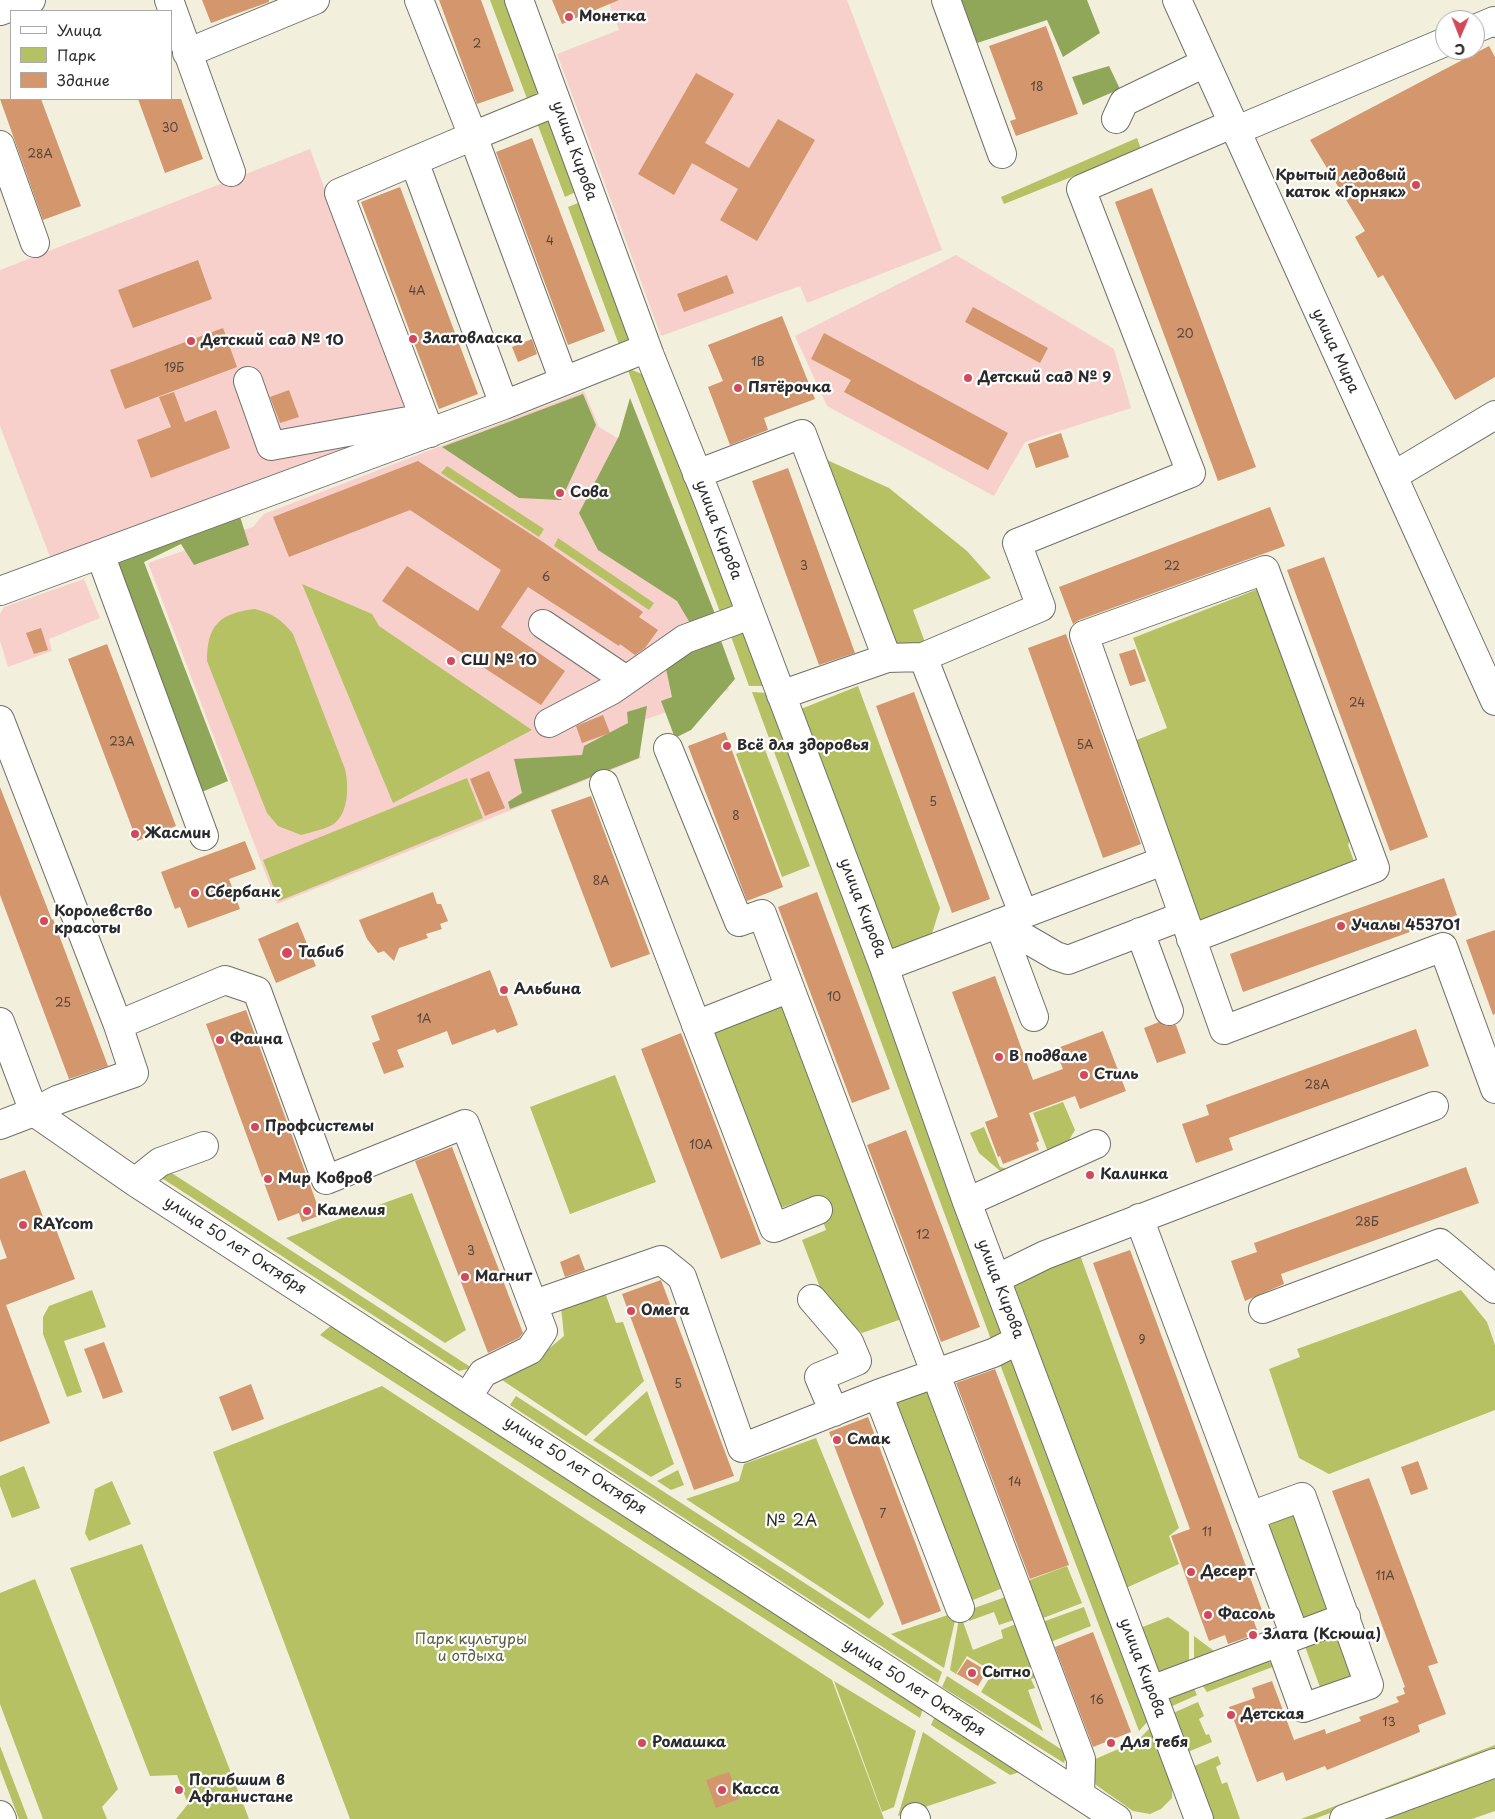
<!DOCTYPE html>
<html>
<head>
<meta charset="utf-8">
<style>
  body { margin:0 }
  #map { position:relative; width:1495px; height:1819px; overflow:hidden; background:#f2efdc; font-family:"Playpen Sans",sans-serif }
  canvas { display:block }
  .legend { position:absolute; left:10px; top:10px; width:162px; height:90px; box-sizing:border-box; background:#fff; border:1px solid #aaa; margin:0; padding:6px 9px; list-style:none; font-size:15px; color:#2b2b2b }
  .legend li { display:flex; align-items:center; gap:10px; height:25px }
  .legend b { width:25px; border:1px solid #aaa }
  .north { position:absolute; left:1435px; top:10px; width:50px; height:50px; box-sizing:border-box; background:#fff; border:1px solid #aaa; border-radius:50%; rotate:181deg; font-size:14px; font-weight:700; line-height:20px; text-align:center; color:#2b2b2b }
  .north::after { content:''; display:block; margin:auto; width:18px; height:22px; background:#d1495b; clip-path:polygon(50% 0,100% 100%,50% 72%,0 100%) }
</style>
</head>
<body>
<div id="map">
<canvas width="1495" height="1819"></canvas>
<ul class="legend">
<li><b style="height:6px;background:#fff"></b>Улица</li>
<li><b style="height:14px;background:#b5c163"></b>Парк</li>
<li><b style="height:14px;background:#d3966d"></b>Здание</li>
</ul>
<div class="north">С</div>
</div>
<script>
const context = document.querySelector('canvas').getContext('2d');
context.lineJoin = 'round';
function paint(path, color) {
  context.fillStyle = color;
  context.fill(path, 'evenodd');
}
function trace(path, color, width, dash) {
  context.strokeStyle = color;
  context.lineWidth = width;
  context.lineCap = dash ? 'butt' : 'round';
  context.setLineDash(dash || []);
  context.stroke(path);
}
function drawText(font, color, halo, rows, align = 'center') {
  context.font = font + ' "Playpen Sans",sans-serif';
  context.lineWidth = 4.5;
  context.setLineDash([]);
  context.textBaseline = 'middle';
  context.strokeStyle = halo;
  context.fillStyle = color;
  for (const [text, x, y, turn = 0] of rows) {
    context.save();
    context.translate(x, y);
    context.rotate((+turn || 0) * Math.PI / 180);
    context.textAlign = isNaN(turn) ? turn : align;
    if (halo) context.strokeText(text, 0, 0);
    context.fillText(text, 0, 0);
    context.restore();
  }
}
paint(new Path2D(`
  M608 0H847L942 250 807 303 800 286 661 336 557 54 619 30Z
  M310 149 408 412V430L52 562 0 426V270Z
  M956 255 1114 349 1131 408 1025 442 994 496 827 406 795 336Z
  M584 391 599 427 619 439 729 690 630 725 641 758 277 904 148 563 253 527 264 514Z
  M84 579 100 618 49 639 52 651 8 667 0 641V614L4 607Z`), '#f7d0cc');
paint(new Path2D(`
  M490 0H507L540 88 529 104Z
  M534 115H546L555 124 580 190 565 197Z
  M1137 138 1141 149 1004 204 1001 197Z
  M583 201 634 335 622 353 568 207Z
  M627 368 647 376 735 605 722 617Z
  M827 460 889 488 967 551 991 578 913 610 926 645 893 657 821 461Z
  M447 466 544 529 539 537 441 473Z
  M558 538 654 603 649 610 554 546Z
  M302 584 372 614 379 626 532 730 393 803Z
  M1263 587 1355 827 1348 845 1357 869 1214 923 1190 922 1129 743 1167 728 1133 638Z
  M255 609C272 613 282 620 293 634L345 769C349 786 349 815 332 825 323 830 311 832 301 835L278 826 267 813 207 661C207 626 219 613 255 609Z
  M739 629 746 634 766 686H749L729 631Z
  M858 686 940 908 929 943 892 953 881 937 801 709Z
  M752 692 769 693 1005 1330 993 1345Z
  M762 742 810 866 782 877 736 754Z
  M467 778 483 818 279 901 263 860Z
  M784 998 910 1316 862 1333 824 1298 802 1240 826 1230 814 1196 775 1210 704 1032Z
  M615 1075 656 1182 570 1214 530 1107Z
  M1063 1102 1075 1130 1062 1152 1006 1176 979 1153 970 1133 984 1127 1000 1167 1007 1169 1048 1152 1033 1113Z
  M164 1168 472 1368 459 1371 154 1173Z
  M412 1193 466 1330 445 1343 286 1238Z
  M1080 1255 1179 1528 1169 1536 1179 1564 1126 1588 1014 1285 1021 1274Z
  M603 1287 616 1323 623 1322 644 1381 586 1436 502 1380 533 1362 564 1336 561 1307Z
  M92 1290 106 1327 64 1341 82 1392 67 1397 43 1334V1317L49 1306Z
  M1461 1290 1487 1322 1495 1345V1410L1329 1474 1299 1458 1269 1369 1300 1357 1297 1349Z
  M335 1322 923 1708 920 1718 320 1335Z
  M998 1359H1012L1150 1719 1139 1731Z
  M382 1386 832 1680 884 1819H350L213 1452Z
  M924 1386 935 1392 1008 1586 963 1604 891 1414 894 1398Z
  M647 1391 674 1464 651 1477 593 1440Z
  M516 1396 942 1672 938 1683 510 1405Z
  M816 1438 884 1604 869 1619 686 1499 739 1481 744 1464Z
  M24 1466 40 1508 12 1518 0 1486V1476Z
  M678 1470 684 1485 671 1490 657 1481Z
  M112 1481 131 1524 89 1541 85 1533 95 1489Z
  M1292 1509 1331 1609 1299 1625 1263 1530Z
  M142 1544 249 1819H176L188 1804 177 1775 150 1776 70 1568Z
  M1067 1566 1082 1603 1033 1622 1019 1584Z
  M35 1579 118 1789 102 1807 107 1819H43L0 1704V1593Z
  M1011 1595 1020 1618 999 1625 994 1612 969 1621 966 1611Z
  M1084 1607 1091 1626 1048 1643 1034 1625Z
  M957 1612 944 1668 891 1634Z
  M960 1613 973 1650 1003 1638 1001 1630 1021 1622 1043 1675 1031 1679 1035 1688 1028 1690 1043 1731 981 1692 993 1672 967 1656 956 1674 950 1670Z
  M1168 1617 1189 1632V1669L1157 1674 1140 1628Z
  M1340 1633 1354 1682 1324 1698 1303 1641Z
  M1194 1636 1222 1657 1194 1667Z
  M1267 1660 1275 1666 1207 1692 1198 1679Z
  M947 1676 1067 1753 1064 1763 942 1687Z
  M834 1681 916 1731 894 1807 882 1812Z
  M1191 1681 1197 1695 1170 1707 1167 1697Z
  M1198 1702 1204 1716 1199 1719 1206 1735 1209 1734 1212 1742 1185 1753 1171 1714Z
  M935 1716 1020 1772 1010 1775 931 1725Z
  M1153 1725 1172 1775V1798L1161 1809 1150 1814 1133 1811 1096 1785 1086 1763 1137 1741Z
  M923 1732 997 1783 898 1816Z
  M1495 1745V1751L1314 1819H1301Z
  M0 1746 28 1819H19L0 1769Z
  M1218 1756 1221 1764 1216 1767 1222 1784 1227 1782 1240 1819H1211L1192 1767Z
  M1495 1771V1811L1472 1819H1368Z`), '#b5c163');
paint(new Path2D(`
  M951 0H1087L1100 33 1063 57 1047 20 968 46Z
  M1109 66 1120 89 1083 105 1072 77Z
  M583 394 596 425 561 500 519 498 442 447Z
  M630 398 717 619 690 623 677 601 598 550 579 513 619 436Z
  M237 507 249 545 194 565 181 544 144 562 228 781 197 794 106 555Z
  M720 638 735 679 691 730 675 738 661 701 672 697 665 664Z
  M647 706 639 758 510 809 508 802 522 793 514 759 582 755 584 746 628 723 627 712Z`), '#90a759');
paint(new Path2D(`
  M202 0H269V2L211 23Z
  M439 0H481L514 91 477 104Z
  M552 0H619L562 24Z
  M1046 26 1078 114 1016 136 1010 121 1016 119 989 46Z
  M1489 46 1495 57V377L1455 400 1383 275 1378 278 1355 237 1365 231 1310 140Z
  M696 73 734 94 705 143 749 168 778 119 815 140 757 241 720 220 738 189 692 163 674 195 638 174Z
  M0 99H41L81 206 43 220Z
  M138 99H181L203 159 165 173Z
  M532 138 605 331 568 345 496 152Z
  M400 187 478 394 439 409 361 202Z
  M1152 188 1256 467 1218 481 1115 202Z
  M198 260 212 299 133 328 118 290Z
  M727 275 734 293 684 312 677 294Z
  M973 307 1048 348 1040 363 965 322Z
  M782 316 815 399 764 418 768 430 730 445 708 387 723 381 708 345Z
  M223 328 237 367 125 409 110 370Z
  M824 333 1008 433 988 470 844 392 851 380 811 359Z
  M532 339 537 354 518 362 512 347Z
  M289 390 299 417 280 423 270 397Z
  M174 392 185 422 216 410 230 448 151 478 137 440 171 427 159 397Z
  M1061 433 1069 457 1036 468 1028 444Z
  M418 461 543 542 643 612 639 617 658 630 645 648 635 655 620 644 619 646 528 587 501 627 565 671 541 705 382 601 407 566 478 611 501 570 410 510 289 557 273 517Z
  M788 468 855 653 819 665 752 481Z
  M1270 507 1285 546 1079 620 1073 624 1059 587Z
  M1324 557 1428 837 1390 851 1287 570Z
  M41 628 48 650 34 654 26 633Z
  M1066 634 1141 844 1103 858 1028 648Z
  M107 644 176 826 137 841 68 659Z
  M1135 649 1146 681 1130 686 1119 654Z
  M914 692 990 899 952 913 876 706Z
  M603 715 610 733 582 743 576 726Z
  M725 732 783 887 747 901 688 746Z
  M489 771 505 808 485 816 470 779Z
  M0 787 52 920 53 919 108 1066 69 1079 0 895Z
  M591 796 650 954 611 968 551 810Z
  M245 841 256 869 229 879 240 909 188 928 180 907 175 909 161 872Z
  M1444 878 1457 915 1243 992 1230 954Z
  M433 892 437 904H441L448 921 440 924 442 929 426 934 428 938 399 948 394 961 384 951 378 953 367 939 359 920Z
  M817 892 890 1089 852 1103 778 907Z
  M298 922 316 966 276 983 258 939Z
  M1495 930V1014L1493 1015 1466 940Z
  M490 970 500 996 506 994 518 1025 497 1033 495 1029 452 1045 447 1031 397 1050 404 1067 384 1074 372 1043 380 1040 371 1016Z
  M995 976 1033 1080 1063 1069 1055 1049 1103 1031 1126 1091 1080 1109 1075 1096 1029 1113 1039 1141 1036 1143 1039 1150 1003 1164 1000 1156 998 1157 985 1122 998 1117 952 992Z
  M246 1010 321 1215 302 1222 299 1213 278 1221 206 1024Z
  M1159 1022 1167 1026 1176 1025 1186 1053 1157 1063 1144 1028Z
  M1416 1029 1429 1066 1229 1138 1233 1150 1196 1163 1182 1124 1209 1115 1206 1105Z
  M681 1033 761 1244 721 1259 641 1049Z
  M906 1130 980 1327 941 1342 867 1145Z
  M452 1147 523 1333 519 1338 488 1353 415 1161Z
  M1466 1167 1479 1203 1281 1274 1284 1284 1245 1301 1231 1261 1257 1252 1254 1243Z
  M25 1170 45 1222 52 1219 75 1279 6 1305 50 1423 0 1442V1260L7 1258 0 1239V1179Z
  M1130 1250 1262 1610 1251 1613 1257 1630 1246 1633 1248 1637 1228 1644 1225 1635 1209 1641 1171 1536 1190 1529 1093 1263Z
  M579 1254 585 1270 565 1277 560 1262Z
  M661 1280 734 1476 694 1490 622 1294Z
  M104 1342 123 1392 103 1399 84 1349Z
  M995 1369 1069 1565 1030 1579 956 1383Z
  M251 1384 264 1419 232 1431 219 1397Z
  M868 1417 941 1611 902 1625 829 1432Z
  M1418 1461 1428 1489 1411 1495 1401 1467Z
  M1369 1478 1438 1663 1428 1666 1446 1714 1418 1725 1420 1732 1327 1770 1325 1766 1286 1781 1283 1772 1257 1782 1229 1707 1255 1698 1252 1688 1272 1681 1294 1740 1325 1729 1326 1734 1361 1721 1359 1717 1399 1702 1396 1697 1405 1694 1403 1688 1405 1687 1332 1491Z
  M1093 1632 1131 1732 1093 1747 1055 1647Z
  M967 1659 987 1671 978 1686 957 1674Z
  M729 1772 739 1799 716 1808 706 1780Z`), '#d3966d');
const minor = new Path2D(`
  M169 0 231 172
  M419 0 473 136 414 161 504 405
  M519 0 650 356 708 500 884 967 967 1202 1199 1819
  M946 0 1002 154
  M0 11 31 0
  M1475 29 1494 21 1495 23
  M187 53 315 0
  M556 102 473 136 564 381
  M1116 119 1124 102 1205 63
  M1235 131 1445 42
  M0 145 35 243
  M414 161 339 193 430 433
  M248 381 271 446 408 421 430 433
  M697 474 802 434 887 658
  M1393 476 1495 415
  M100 554 204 836
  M0 591 504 405 647 348
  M543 624 626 680
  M923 657 1041 607 1017 543 1191 473 1081 189 1232 124
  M781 695 887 658 923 657 1023 913
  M0 720 118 1025 134 1073 57 1100 34 1112 135 1182 1117 1819
  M549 723 612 690 685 639 750 615
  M668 748 739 922 762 914 1081 1759 1080 1794
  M604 784 774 1228 818 1210
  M999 923 1056 956 1068 960 1183 916
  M999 923 1034 1017
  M1140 932 1169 1011
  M1191 939 1375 868 1265 570 1084 635 1224 1030 1443 947 1495 1089
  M884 967 1163 861
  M118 1025 225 980 257 991 326 1180 465 1124 543 1331 530 1350 483 1373 468 1396
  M696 1025 790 988
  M135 1182 160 1162 204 1146
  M967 1202 1096 1144
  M1139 1218 1295 1636
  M996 1279 1045 1255 1434 1106
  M812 1299 849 1342 857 1361 819 1377 834 1412
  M535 1304 661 1260 682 1277 742 1448 878 1394 993 1353 1019 1340
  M1263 1309 1440 1243 1495 1289
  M878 1394 960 1608
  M1250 1516 1302 1497 1369 1685 1303 1708 1279 1642
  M1151 1690 1346 1617
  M0 1815 2 1819
  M915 1817 916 1819
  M1344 1819 1495 1763`);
const major = new Path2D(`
  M1177 0 1495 701
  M0 1022 34 1112 0 1125`);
trace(minor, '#717069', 30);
trace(major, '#717069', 30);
trace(minor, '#fff', 28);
trace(major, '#fff', 28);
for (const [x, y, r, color] of [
  [569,17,5,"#d1495b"],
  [1416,185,5,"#d1495b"],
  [413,339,5,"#d1495b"],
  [191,341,5,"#d1495b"],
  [968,378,5,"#d1495b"],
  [738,388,5,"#d1495b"],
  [560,493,5,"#d1495b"],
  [451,661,5,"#d1495b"],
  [727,746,5,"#d1495b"],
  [135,834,5,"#d1495b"],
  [195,893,5,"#d1495b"],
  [44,921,5,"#d1495b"],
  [1341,926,5,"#d1495b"],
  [287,953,6,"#d1495b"],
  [504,990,5,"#d1495b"],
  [220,1040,5,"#d1495b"],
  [999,1057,5,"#d1495b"],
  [1084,1075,5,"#d1495b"],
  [255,1127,5,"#d1495b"],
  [1090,1175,5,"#d1495b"],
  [268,1179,5,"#d1495b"],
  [307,1211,5,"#d1495b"],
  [23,1225,5,"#d1495b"],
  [465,1277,5,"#d1495b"],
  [631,1311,5,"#d1495b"],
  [837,1440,5,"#d1495b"],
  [1191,1572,5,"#d1495b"],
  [1208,1615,5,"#d1495b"],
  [1253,1635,5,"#d1495b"],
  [972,1673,5,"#d1495b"],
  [1231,1715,5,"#d1495b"],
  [642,1743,5,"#d1495b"],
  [1111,1743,5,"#d1495b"],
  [179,1790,5,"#d1495b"],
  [722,1790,5,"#d1495b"]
]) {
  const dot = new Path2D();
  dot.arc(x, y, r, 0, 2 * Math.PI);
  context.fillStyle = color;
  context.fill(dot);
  trace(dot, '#fff', 2);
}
drawText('12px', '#55463c', null, [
  ["2",477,45],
  ["18",1037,88],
  ["30",170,129],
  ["28А",40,155],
  ["4",550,242],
  ["4А",417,292],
  ["20",1185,335],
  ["1В",758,363],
  ["19Б",174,369],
  ["3",804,567],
  ["22",1172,567],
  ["6",546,578],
  ["24",1357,704],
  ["23А",122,743],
  ["5А",1085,746],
  ["5",933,803],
  ["8",736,817],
  ["8А",601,882],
  ["10",834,998],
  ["25",63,1004],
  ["1А",424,1020],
  ["28А",1317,1086],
  ["10А",701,1146],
  ["28Б",1367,1223],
  ["12",923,1236],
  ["3",471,1252],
  ["9",1142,1341],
  ["5",678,1385],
  ["14",1015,1483],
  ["7",883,1515],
  ["11",1207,1533],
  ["11А",1385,1577],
  ["16",1097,1701],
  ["13",1389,1723]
]);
drawText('bold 15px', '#2b2b2b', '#fff', [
  ["Монетка",579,17],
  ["Крытый ледовый",1406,176,"right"],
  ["каток «Горняк»",1406,193,"right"],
  ["Златовласка",423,339],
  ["Детский сад № 10",201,341],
  ["Детский сад № 9",978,378],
  ["Пятёрочка",748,388],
  ["Сова",570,493],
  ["СШ № 10",461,661],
  ["Всё для здоровья",737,746],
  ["Жасмин",145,834],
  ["Сбербанк",205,893],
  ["Королевство",54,912],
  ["красоты",54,929],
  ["Учалы 453701",1351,926],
  ["Табиб",298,953],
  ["Альбина",514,990],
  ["Фаина",230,1040],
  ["В подвале",1009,1057],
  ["Стиль",1094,1075],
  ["Профсистемы",265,1127],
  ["Калинка",1100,1175],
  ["Мир Ковров",278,1179],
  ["Камелия",317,1211],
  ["RAYcom",33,1225],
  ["Магнит",475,1277],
  ["Омега",641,1311],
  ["Смак",847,1440],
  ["Десерт",1201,1572],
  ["Фасоль",1218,1615],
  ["Злата (Ксюша)",1263,1635],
  ["Сытно",982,1673],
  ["Детская",1241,1715],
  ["Ромашка",652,1743],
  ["Для тебя",1121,1743],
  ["Погибшим в",189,1781],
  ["Афганистане",189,1798],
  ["Касса",732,1790]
], 'left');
drawText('15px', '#2b2b2b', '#fff', [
  ["улица Кирова",574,151,70],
  ["улица Мира",1335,351,65],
  ["улица Кирова",718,530,69],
  ["улица Кирова",862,908,69],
  ["улица 50 лет Октября",235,1246,33],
  ["улица Кирова",1000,1289,69],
  ["улица 50 лет Октября",575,1466,33],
  ["улица Кирова",1142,1668,69],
  ["улица 50 лет Октября",914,1688,33]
]);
drawText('15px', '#5b603f', '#fff', [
  ["Парк культуры",471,1640],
  ["и отдыха",471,1657]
]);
context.letterSpacing = '1px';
drawText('16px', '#2b2b2b', '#fff', [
  ["№ 2А",792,1522]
]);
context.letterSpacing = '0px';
</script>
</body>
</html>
